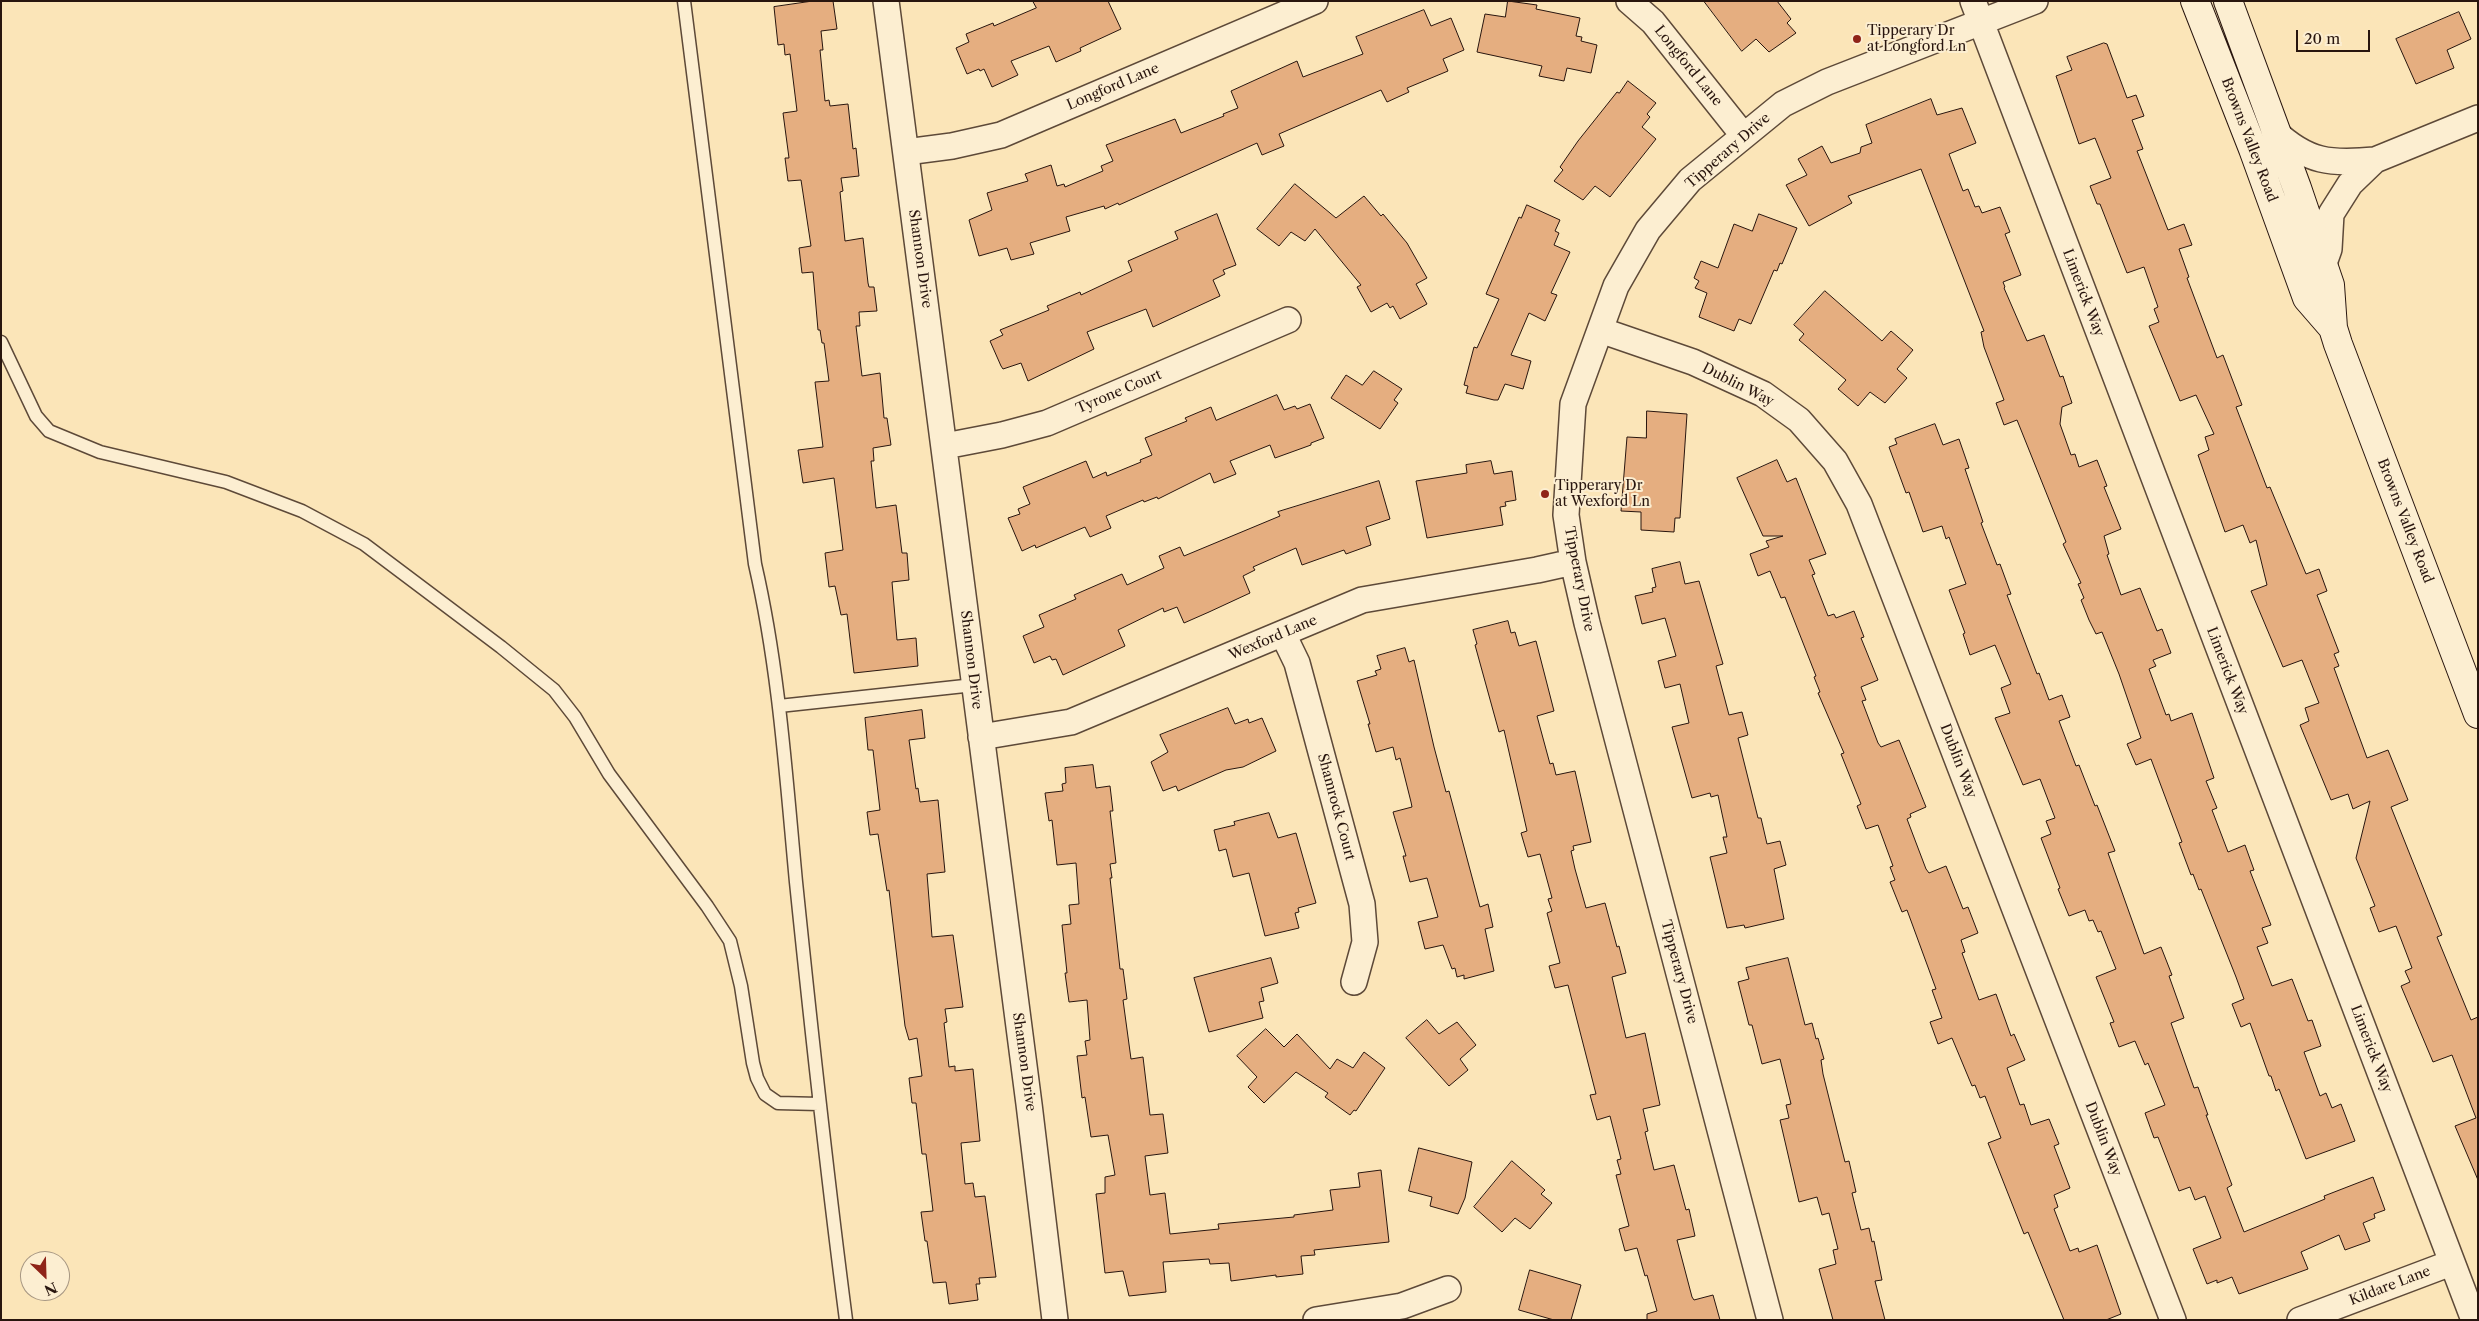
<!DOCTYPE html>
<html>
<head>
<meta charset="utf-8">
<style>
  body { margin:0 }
  #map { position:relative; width:2479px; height:1321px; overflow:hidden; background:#fbe5b8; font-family:"Libre Caslon Text",serif }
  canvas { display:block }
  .frame { position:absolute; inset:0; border:2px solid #28150e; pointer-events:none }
  .north { position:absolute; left:20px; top:1251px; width:50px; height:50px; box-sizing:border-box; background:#fceed1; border:1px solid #a79783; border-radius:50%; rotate:156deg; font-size:14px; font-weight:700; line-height:20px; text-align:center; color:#28150e }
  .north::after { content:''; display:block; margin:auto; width:18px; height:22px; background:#8f2418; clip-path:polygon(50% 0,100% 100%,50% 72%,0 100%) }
  .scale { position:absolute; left:2296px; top:30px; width:74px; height:22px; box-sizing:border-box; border:2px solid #28150e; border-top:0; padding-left:6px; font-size:15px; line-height:18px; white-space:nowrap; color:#28150e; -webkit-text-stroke:4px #fceed1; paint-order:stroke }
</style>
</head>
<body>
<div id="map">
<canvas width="2479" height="1321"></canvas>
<div class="frame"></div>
<div class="north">N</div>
<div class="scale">20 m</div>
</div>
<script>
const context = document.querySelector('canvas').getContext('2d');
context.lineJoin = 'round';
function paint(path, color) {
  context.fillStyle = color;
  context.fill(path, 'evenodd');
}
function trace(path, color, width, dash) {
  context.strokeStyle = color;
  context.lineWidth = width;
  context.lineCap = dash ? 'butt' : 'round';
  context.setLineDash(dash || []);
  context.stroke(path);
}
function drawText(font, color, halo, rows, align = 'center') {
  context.font = font + ' "Libre Caslon Text",serif';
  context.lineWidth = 4;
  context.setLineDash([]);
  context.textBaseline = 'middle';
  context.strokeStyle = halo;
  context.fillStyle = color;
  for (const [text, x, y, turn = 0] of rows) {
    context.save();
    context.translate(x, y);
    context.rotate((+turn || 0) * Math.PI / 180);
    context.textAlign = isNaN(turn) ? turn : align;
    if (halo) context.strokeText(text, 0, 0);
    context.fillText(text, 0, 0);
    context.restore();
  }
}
const building = new Path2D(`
  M813 1H833L837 29 821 31 823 50H820L825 101 829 100 830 106 848 104 853 149 856 148 859 176 841 178 843 191 840 192 845 241 863 238 868 283 869 287H874L877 311 859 312 860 326H856L862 376 880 373 884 418H887L891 445 873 448 874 461H871L876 508 896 505 902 553H907L909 580 892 582 897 640 916 638 918 666 854 673 847 614 841 615 835 586 829 587 825 553 843 550 834 478 803 483 798 450 823 447 815 382 829 381 824 343H822L820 330H818L813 272 802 273 799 248 811 246 801 180 788 181 785 158H789L783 113 797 111 790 54 785 55 784 44 778 45 774 7Z
  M1033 1H1108L1121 29 1080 48 1081 51 1056 62 1049 46 1011 61 1018 75 992 87 984 69 980 71 979 69 967 74 956 48 969 42 966 34 993 23 994 26 1036 8Z
  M1508 1 1537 5 1536 9 1580 18 1576 36 1582 37 1581 41 1597 45 1591 73 1567 68 1564 81 1539 76 1542 66 1477 52 1485 14 1505 17Z
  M1704 1H1777L1791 19 1787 23 1796 33 1769 52 1756 39 1742 51Z
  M1424 10 1431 26 1451 18 1464 50 1443 59 1448 71 1407 88 1409 92 1387 102 1381 90 1279 134 1284 146 1262 155 1257 143 1119 205 1118 203 1105 209 1104 206 1066 217 1070 231 1030 243 1034 254 1011 260 1007 248 979 256 969 220 992 210 987 193 1028 181 1025 174 1051 165 1057 186 1064 184 1065 187 1103 171 1101 166 1113 161 1106 145 1175 119 1181 133 1224 116 1223 114 1238 108 1231 91 1297 61 1303 77 1363 54 1356 37Z
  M2459 12 2471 39 2447 50 2454 68 2416 84 2396 39Z
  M2104 43 2107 44 2127 98 2136 95 2144 116 2132 120 2143 149 2137 151 2168 230 2184 224 2192 245 2179 249 2189 277 2187 278 2217 358 2223 355 2242 405 2236 407 2267 488 2270 487 2306 574 2319 569 2327 591 2317 595 2339 652 2334 654 2339 666 2334 668 2367 758 2388 750 2408 800 2391 807 2442 935 2437 937 2471 1020 2478 1017V1180L2455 1126 2476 1118 2452 1055 2433 1062 2401 986 2410 982 2405 971 2412 968 2396 926 2379 932 2370 908 2375 906 2356 858 2370 801 2353 809 2348 794 2331 800 2300 725 2309 721 2305 708 2319 703 2302 660 2283 667 2251 591 2267 585 2256 540 2250 543 2243 525 2225 532 2198 455 2209 450 2205 437 2214 434 2196 395 2180 401 2149 326 2159 322 2154 309 2158 307 2144 267 2127 273 2100 204H2097L2090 186 2111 178 2095 138 2079 144 2056 76 2072 70 2067 57Z
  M1628 81 1656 103 1647 114 1650 117 1642 127 1656 139 1610 197 1595 186 1583 200 1554 181 1563 170 1560 167 1578 141 1617 92 1619 93Z
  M1931 99 1937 115 1962 108 1976 143 1949 154 1963 191 1968 189 1975 207 1979 206 1982 213 2000 207 2010 232 2005 234 2021 275 2003 282 2005 287 2004 288 2027 341 2044 335 2060 377 2063 376 2072 403 2062 407 2060 424 2071 455 2075 454 2079 467 2097 460 2107 486 2104 487 2121 529 2104 536 2109 554 2107 555 2121 595 2140 588 2157 631 2162 629 2171 653 2153 660 2156 666 2149 669 2166 715 2169 714 2171 721 2192 713 2214 778 2206 781 2217 808 2212 810 2228 852 2245 845 2254 870 2250 871 2271 925 2262 928 2268 943 2257 947 2272 986 2292 979 2308 1021 2312 1020 2321 1046 2304 1052 2320 1096 2326 1093 2332 1108 2341 1104 2355 1141 2306 1159 2279 1089 2276 1091 2271 1076H2269L2250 1023 2241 1027 2232 1004 2244 999 2236 977 2201 889 2199 890 2193 874 2191 875 2179 843 2182 842 2151 759 2136 765 2127 744 2141 738 2119 674 2102 632 2096 634 2089 620 2081 600 2084 598 2078 584 2081 583 2063 544 2066 542 2017 420 2004 425 1996 403 2004 400 1984 347 1981 332 1984 331 1921 169 1848 196 1852 203 1809 226 1786 185 1807 175 1798 159 1822 146 1831 163 1860 153 1861 147 1872 143 1866 125Z
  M1295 184 1336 218 1364 196 1381 216 1383 214 1407 243 1427 278 1416 284 1427 304 1400 319 1393 306 1390 308 1387 303 1371 312 1357 287 1361 285 1315 229 1305 241 1291 232 1279 246 1257 229Z
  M1527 205 1560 220 1555 231 1559 233 1554 245 1570 252 1551 293 1557 295 1545 321 1529 313 1511 355 1531 361 1523 389 1505 384 1498 400H1494L1466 393 1468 386 1464 385 1474 347 1477 348 1499 299 1486 294 1519 217 1521 218Z
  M1217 214 1236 265 1223 270 1225 274 1213 280 1220 296 1153 327 1146 309 1087 332 1094 349 1028 381 1021 363 1003 369 1001 366 990 341 1003 335 1000 330 1049 310 1047 306 1080 292 1081 295 1132 271 1128 261 1178 239 1175 232Z
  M1759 214 1797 228 1782 264 1780 263 1777 271 1774 270 1751 324 1739 319 1734 331 1699 317 1707 293 1695 288 1699 281 1694 278 1701 261 1718 268 1734 224 1752 231Z
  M1825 291 1882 341 1891 331 1913 350 1897 369 1907 378 1885 403 1870 392 1858 406 1838 389 1846 380 1799 340 1804 334 1794 325Z
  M1374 371 1402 389 1394 400 1398 403 1380 429 1331 398 1346 375 1362 385Z
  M1277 395 1284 410 1295 406 1297 409 1310 404 1324 438 1311 443V445L1275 458 1270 445 1230 461 1236 474 1214 483 1210 473 1158 499 1157 497 1144 502 1143 500 1106 516 1111 528 1090 537 1085 527 1036 548 1035 545 1022 551 1008 518 1020 514 1018 509 1030 504 1023 487 1086 461 1093 478 1106 472 1107 476 1141 462 1140 460 1152 455 1145 438 1187 421 1185 418 1211 407 1216 420Z
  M1647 411 1687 414 1680 518H1675L1674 532 1641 530V512L1621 511 1627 437 1646 438Z
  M1935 424 1943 445 1959 439 1969 468 1965 469 1983 522 1981 523 1997 565 2000 564 2011 594 2007 595 2037 674 2039 673 2049 700 2062 695 2070 717 2059 721 2076 766 2079 765 2095 806 2097 805 2115 851 2108 853 2144 954 2161 947 2172 975 2169 976 2184 1018 2171 1023 2194 1088 2198 1087 2208 1115H2206L2232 1185 2227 1188 2244 1232 2325 1199 2324 1196 2373 1177 2385 1210 2374 1214 2375 1218 2363 1223 2370 1241 2345 1250 2339 1235 2301 1252 2308 1269 2239 1294 2232 1277 2217 1283V1280L2207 1284 2193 1249 2221 1238 2205 1196 2195 1200 2190 1187 2179 1191 2158 1137 2154 1138 2145 1113 2165 1105 2148 1063 2145 1065 2135 1041 2119 1047 2110 1023 2114 1022 2096 977 2116 969 2101 931 2098 932 2093 920 2089 921 2085 910 2069 916 2058 889 2060 888 2041 838 2051 834 2046 821 2055 818 2040 779 2023 785 1995 718 2010 713 2001 688 2011 684 1995 645 1970 655 1963 634 1965 633 1949 590 1966 584 1949 537 1946 539 1942 526 1923 532 1909 492 1906 493 1889 447 1897 444 1895 439Z
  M1777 460 1787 482 1796 478 1826 554 1809 560 1815 574 1812 575 1828 616 1834 614 1836 618 1854 611 1864 637 1861 638 1878 680 1861 687 1866 700 1862 701 1878 743 1881 747 1899 740 1926 807 1910 814 1911 817 1907 819 1926 869 1929 873 1946 866 1963 909 1968 907 1978 933 1961 940 1965 952 1962 953 1979 1000 1996 994 2011 1036 2014 1034 2025 1060 2007 1068 2020 1105 2024 1104 2031 1125 2049 1119 2059 1144 2054 1146 2070 1188 2054 1195 2058 1207 2054 1209 2070 1251 2078 1248 2079 1252 2097 1245 2121 1314 2106 1320H2064L2028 1232 2024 1234 1988 1143 2001 1138 1985 1096 1980 1098 1975 1085 1972 1086 1952 1038 1938 1044 1930 1022 1942 1018 1932 990 1936 989 1907 910 1902 912 1890 882 1895 880 1890 867 1893 866 1878 825 1866 829 1857 806 1861 804 1841 754 1844 753 1818 693 1820 692 1814 677 1816 676 1785 597 1781 598 1770 571 1758 576 1750 554 1769 547 1766 541 1783 536H1763L1737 478Z
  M1491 461 1494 474 1512 471 1516 500 1505 502 1506 506 1500 507 1503 525 1427 538 1416 481 1467 473 1466 465Z
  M1379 481 1390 519 1366 527 1371 545 1346 554 1344 550 1302 565 1296 548 1253 567 1255 570 1243 576 1250 593 1209 612 1184 623 1177 607 1164 612 1163 608 1118 630 1125 646 1063 675 1056 659 1052 660 1050 656 1034 663 1023 636 1044 627 1039 615 1076 599 1074 595 1122 574 1127 585 1164 568 1159 556 1180 547 1184 556 1280 516 1278 512Z
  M1680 562 1685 584 1699 581 1723 664 1716 666 1729 715 1742 712 1748 735 1738 738 1758 818H1761L1767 844 1780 841 1786 865 1774 869 1784 919 1745 928 1744 925 1727 928 1710 857 1727 853 1723 837H1727L1718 795 1711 797 1710 793 1692 798 1672 727 1689 723 1680 684 1665 688 1658 661 1676 656 1665 618 1642 624 1635 596 1653 592 1652 588 1656 587 1652 569Z
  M1508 621 1511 633 1515 632 1519 646 1536 641 1554 711 1537 716 1550 764 1553 763 1556 775 1575 771 1591 842 1573 846 1574 850 1571 851 1575 869 1586 908 1605 903 1617 947 1619 946 1626 973 1612 977 1626 1038 1645 1033 1660 1105 1643 1109 1648 1131 1645 1132 1654 1170 1674 1165 1686 1210 1689 1209 1695 1236 1677 1240 1692 1297 1694 1300 1713 1295 1720 1320H1647V1314L1657 1311 1647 1275 1645 1276 1637 1248 1625 1251 1619 1229 1629 1226 1616 1175 1621 1174 1617 1160 1621 1159 1610 1116 1597 1120 1590 1095 1596 1094 1568 985 1555 988 1549 966 1560 963 1547 913 1552 911 1548 899 1552 898 1540 854 1528 857 1521 833 1527 831 1504 730 1499 732 1475 645 1477 644 1473 630Z
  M1405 648 1409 662 1414 660 1434 747 1446 792 1449 791 1480 907 1488 904 1493 927 1485 929 1494 971 1464 979V975L1457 977 1455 968 1452 969 1443 945 1425 949 1418 922 1438 917 1427 878 1410 882 1403 856H1406L1393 812 1412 807 1411 802 1400 758 1396 760 1393 747 1376 752 1368 724H1370L1357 681 1377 675 1375 671 1381 669 1377 656Z
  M1228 708 1235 724 1248 719 1249 723 1262 718 1276 751 1243 767 1226 770 1178 791 1176 786 1163 791 1151 762 1168 752 1160 735Z
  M922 710 925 738 909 740 916 789 918 788 920 802 938 800 945 872 927 874 932 937 953 935 963 1007 945 1009 947 1022 944 1023 949 1067 955 1066V1071L973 1069 980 1141 961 1143 965 1184 973 1183 975 1197 985 1196 996 1277 979 1278 980 1284H976L978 1300 949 1304 946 1282 933 1283 927 1241H925L921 1212 933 1211 926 1154H922L916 1103H912L909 1078 922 1076 917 1038 909 1040 905 1026 889 890 887 891 878 834 870 835 867 812 880 810 873 750H868L865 718Z
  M1093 765 1096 788 1110 786 1113 811H1110L1116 863 1110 864 1112 878H1110L1120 969H1123L1127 999 1123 1000 1131 1059 1143 1057 1150 1115 1163 1114 1168 1153 1145 1156 1150 1195 1165 1193 1170 1234 1219 1229 1218 1224 1294 1217V1215L1333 1210 1330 1190 1360 1187 1358 1173 1381 1170 1389 1242 1314 1250 1315 1255 1301 1256 1303 1274 1276 1277V1275L1231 1281 1229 1263 1210 1264 1209 1259 1163 1262 1166 1292 1129 1296 1123 1271 1105 1273 1096 1194 1105 1193V1177L1115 1175 1108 1135 1091 1137 1085 1097 1082 1098 1077 1056 1087 1055 1085 1041 1090 1040 1087 1000 1069 1002 1065 973H1067L1062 925 1071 924 1069 905 1079 904 1076 863 1057 865 1052 820 1049 821 1045 793 1063 791 1062 784 1066 783 1065 768Z
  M1269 813 1278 838 1296 833 1316 903 1298 908 1299 912 1295 913 1299 928 1265 936 1249 873 1233 877 1226 849 1219 851 1214 830 1235 825 1234 822Z
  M1271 958 1278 983 1261 988 1264 1001 1259 1002 1263 1018 1209 1032 1194 978Z
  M1788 958 1805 1025 1812 1023 1816 1039 1818 1038 1824 1059 1821 1060 1823 1074 1845 1162 1849 1161 1856 1192 1852 1193 1861 1230 1869 1228 1872 1242 1874 1241 1882 1280 1875 1281 1885 1320H1833L1819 1269 1836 1264 1833 1250 1838 1249 1829 1213 1822 1215 1817 1197 1799 1202 1780 1120 1789 1118 1786 1105 1791 1104 1780 1059 1762 1064 1752 1025H1749L1738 982 1749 979 1746 968Z
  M1427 1020 1439 1034 1457 1022 1476 1045 1460 1059 1468 1070 1449 1086 1406 1038Z
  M1266 1029 1284 1047 1297 1034 1330 1069 1337 1059 1353 1068 1364 1052 1385 1068 1356 1111 1354 1110 1350 1115 1325 1097 1328 1093 1296 1072 1264 1103 1248 1087 1257 1077 1237 1056Z
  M1419 1148 1472 1162 1465 1198 1458 1214 1430 1206 1432 1197 1409 1191Z
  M1512 1161 1545 1190 1541 1194 1552 1203 1530 1229 1515 1218 1502 1232 1474 1207Z
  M1530 1270 1581 1285 1571 1320H1554L1519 1310Z`);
paint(building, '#e5ae80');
trace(building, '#28150e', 1);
const lane = new Path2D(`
  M684 1 755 564C779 668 786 776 796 882 811 1028 827 1174 846 1320
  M1 342 36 416 49 431 100 452 226 482 302 511 364 544 501 647 554 690 575 717 609 774 707 906 730 941 741 986 753 1063 757 1078 765 1094 778 1103 819 1104
  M779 706 974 685`);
const street = new Path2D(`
  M886 1 1029 1104 1055 1320
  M1629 1 1653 22 1743 135
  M1973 1 2474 1320
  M2274 131C2308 163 2331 164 2375 160
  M906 152 952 146 1001 135 1315 1
  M2323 266 2329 249 2331 214 2350 184 2375 160 2478 118
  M1600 330 1693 362 1763 394 1799 420 1835 461 1859 504 2173 1320
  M945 446 1002 435 1047 423 1288 320
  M1283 634 1297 663 1362 904 1365 942 1354 982
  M981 737 1071 722 1362 600 1537 570 1573 562
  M1316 1320 1402 1306 1448 1289
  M1770 1320 1587 623 1573 562 1566 515 1573 404 1616 286 1648 230 1690 180 1783 104 1827 82 2035 1
  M2300 1320 2451 1263`);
const secondary = new Path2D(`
  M2195 1 2253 149 2307 298 2333 328
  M2228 1 2297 188 2330 285 2333 328 2338 344 2478 714`);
trace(lane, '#5d4938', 15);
trace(street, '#5d4938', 28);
trace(secondary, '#28150e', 30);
trace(lane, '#fceed1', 12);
trace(street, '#fceed1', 25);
trace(secondary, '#fceed1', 28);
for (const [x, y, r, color] of [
  [1857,39,5,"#8f2418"],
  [1545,494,5,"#8f2418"]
]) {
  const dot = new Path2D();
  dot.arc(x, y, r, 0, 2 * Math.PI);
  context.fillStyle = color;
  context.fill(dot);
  trace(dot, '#fceed1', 2);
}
drawText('14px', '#28150e', '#fceed1', [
  ["Tipperary Dr",1867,31],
  ["at Longford Ln",1867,47],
  ["Tipperary Dr",1555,486],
  ["at Wexford Ln",1555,502]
], 'left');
drawText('14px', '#28150e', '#fceed1', [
  ["Longford Lane",1688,66,51],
  ["Longford Lane",1113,87,-23],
  ["Browns Valley Road",2249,140,69],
  ["Tipperary Drive",1728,151,-41],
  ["Shannon Drive",920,259,82],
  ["Limerick Way",2083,293,69],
  ["Dublin Way",1738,385,27],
  ["Tyrone Court",1119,392,-23],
  ["Browns Valley Road",2405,521,69],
  ["Tipperary Drive",1579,579,79],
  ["Wexford Lane",1273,638,-23],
  ["Shannon Drive",971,660,83],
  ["Limerick Way",2227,671,69],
  ["Dublin Way",1958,761,69],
  ["Shamrock Court",1336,807,75],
  ["Tipperary Drive",1679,972,75],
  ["Limerick Way",2371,1049,69],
  ["Shannon Drive",1024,1062,82],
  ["Dublin Way",2103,1139,69],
  ["Kildare Lane",2390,1286,-21]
]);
</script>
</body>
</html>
